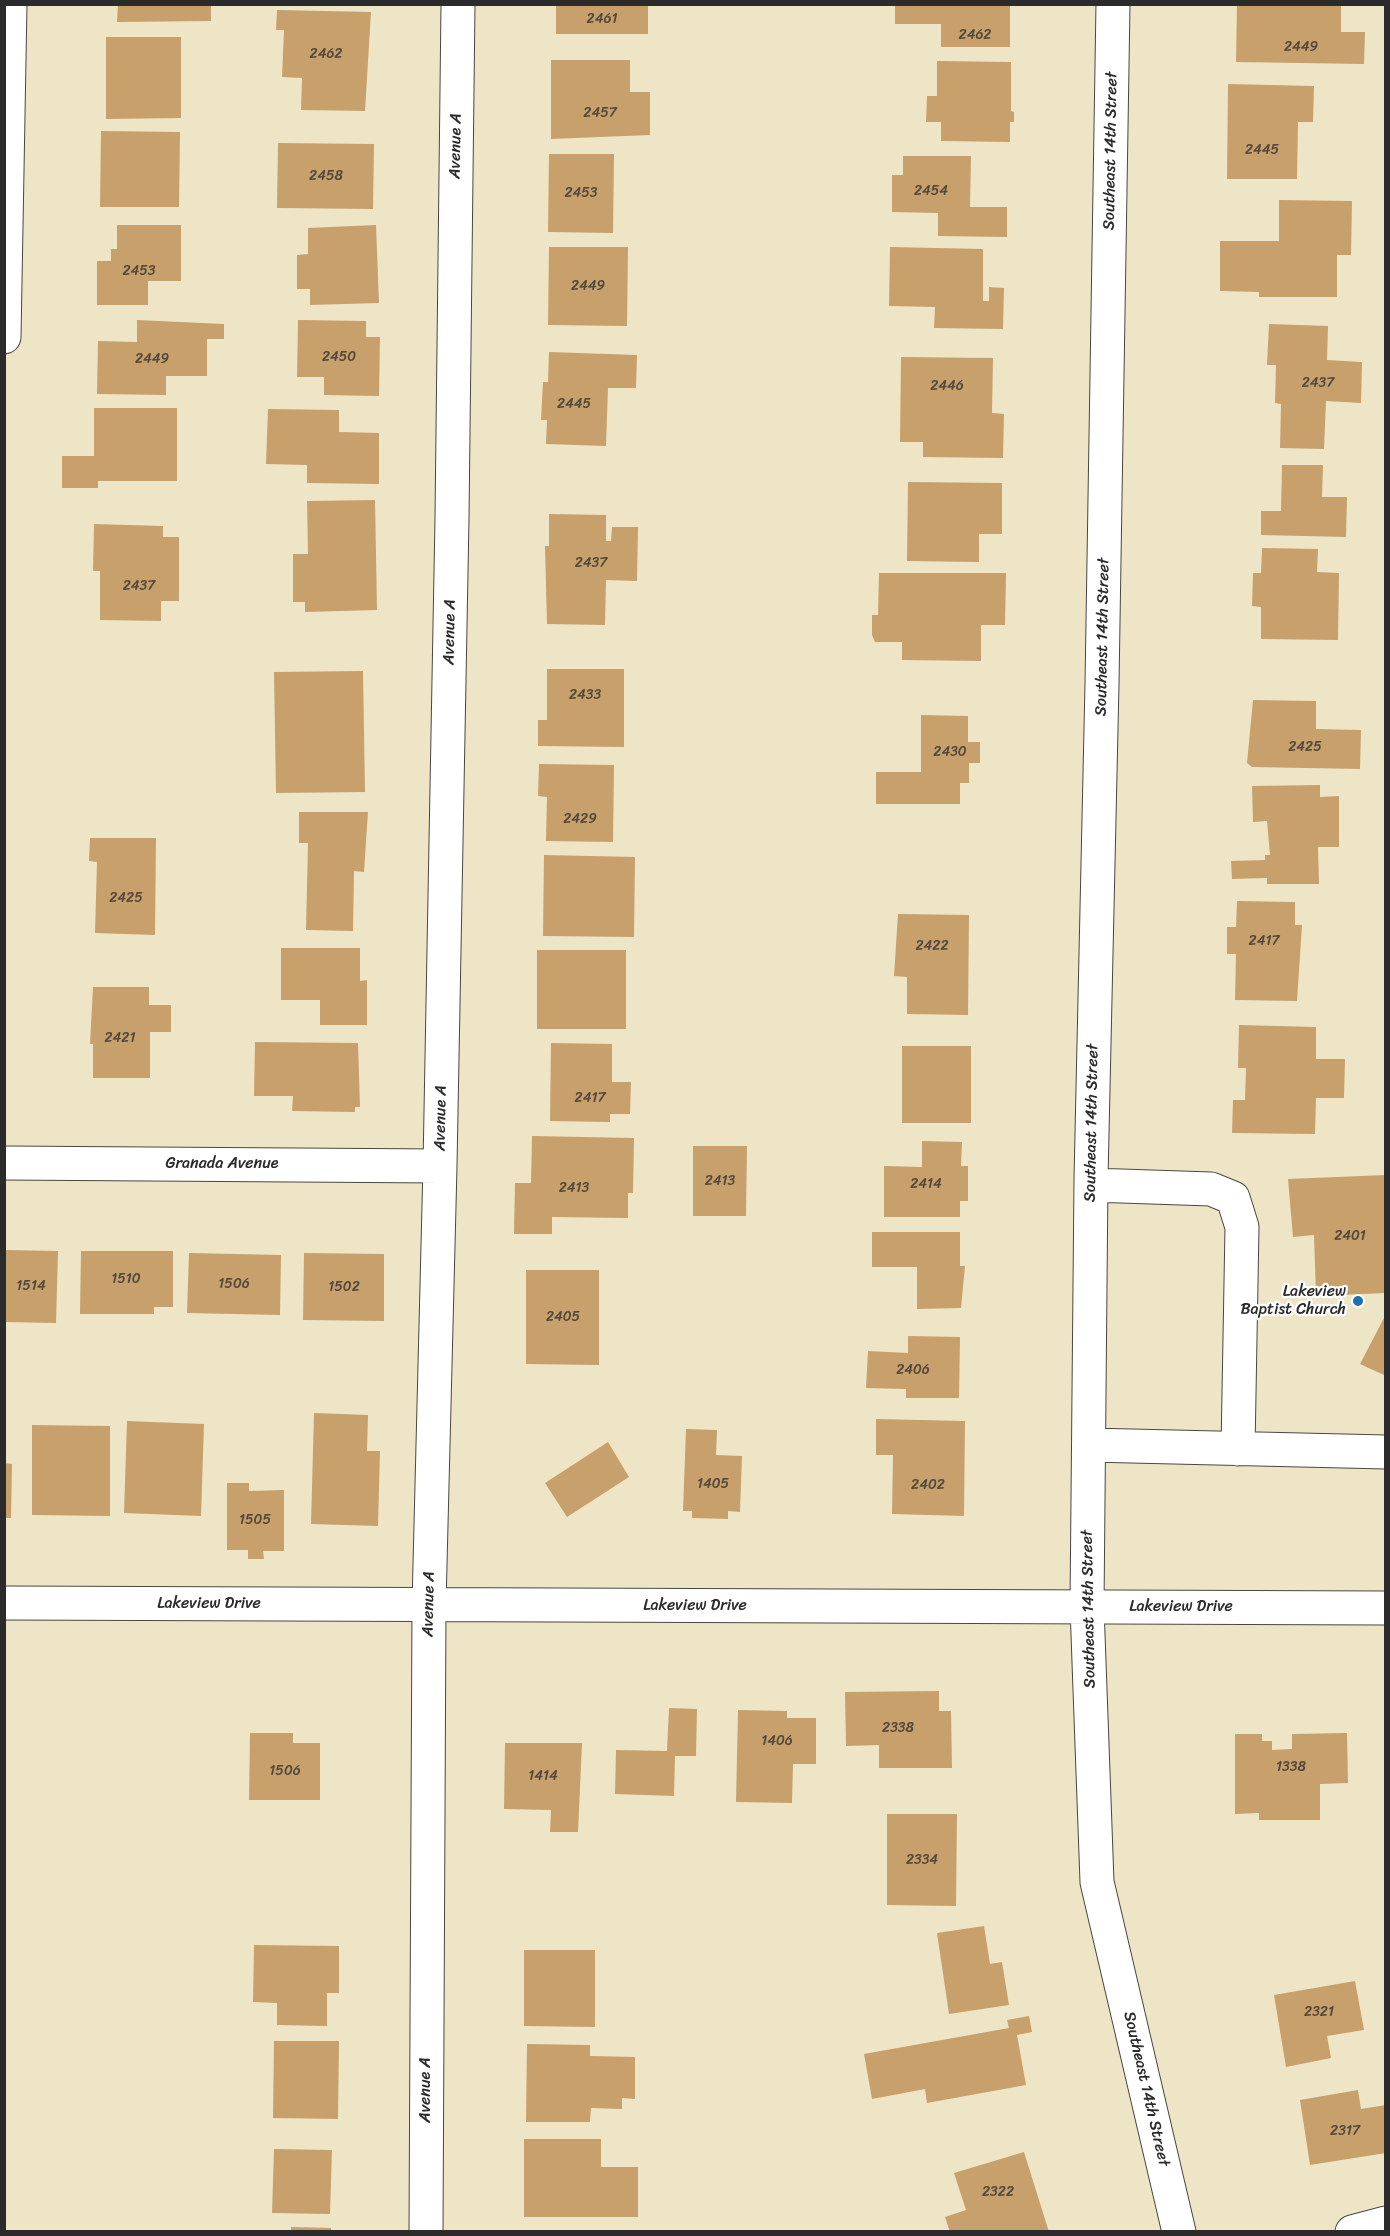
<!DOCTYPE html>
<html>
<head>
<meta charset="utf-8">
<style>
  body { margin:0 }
  #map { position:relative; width:1390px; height:2236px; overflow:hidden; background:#eee5c7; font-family:Sriracha,sans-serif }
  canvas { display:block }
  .frame { position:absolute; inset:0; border:6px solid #2b2b2b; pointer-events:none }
</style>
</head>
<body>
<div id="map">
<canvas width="1390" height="2236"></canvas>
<div class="frame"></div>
</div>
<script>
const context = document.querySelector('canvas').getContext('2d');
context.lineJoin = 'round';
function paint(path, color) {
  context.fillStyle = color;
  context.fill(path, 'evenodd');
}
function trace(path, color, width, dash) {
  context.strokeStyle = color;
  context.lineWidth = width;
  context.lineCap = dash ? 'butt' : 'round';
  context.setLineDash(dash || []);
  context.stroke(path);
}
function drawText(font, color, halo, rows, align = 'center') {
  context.font = font + ' Sriracha,sans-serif';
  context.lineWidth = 4.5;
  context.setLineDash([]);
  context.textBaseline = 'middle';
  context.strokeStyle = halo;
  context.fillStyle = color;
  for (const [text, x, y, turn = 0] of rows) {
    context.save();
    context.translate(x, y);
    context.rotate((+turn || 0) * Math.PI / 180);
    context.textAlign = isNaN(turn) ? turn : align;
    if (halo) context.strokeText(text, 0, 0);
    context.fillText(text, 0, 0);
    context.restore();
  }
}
paint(new Path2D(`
  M118 4H211V21L117 22Z
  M556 4H648V34H556Z
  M895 4H1010V47H941V24H895Z
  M1237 4H1341V32H1365L1364 64 1236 62Z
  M277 10 371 12 365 111 301 110 302 78 282 77 284 30H276Z
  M106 37H181V118L106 119Z
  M551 60H630V92H650V135L551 139Z
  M937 61 1011 62V111L1014 112V122H1010V142L941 141V122H926L927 96H937Z
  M1228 84 1314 86 1313 122H1298L1297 179H1227Z
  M101 131 180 132 179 207H100Z
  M278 143 374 144 373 209 277 208Z
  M549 154H614L613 233 548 232Z
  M903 156H971L970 207H1007V237L938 236V213L892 212V175H903Z
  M1279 200 1352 201 1351 255H1337V297H1259V292L1220 291V241H1279Z
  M117 225H181V281H148V305H97V261H111V249H117Z
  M376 225 379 303 310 305V289H297V255L308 254V228Z
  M549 247H628L627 326 548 325Z
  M890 247 983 249V301H989V287L1004 288 1003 329 934 328 935 307 889 306Z
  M137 320 224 324V339H207V376H166V395L97 394 98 341 137 342Z
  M298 320 366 321V337H380L379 396 324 395V377H297Z
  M1269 324 1328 326 1327 360 1362 362 1361 403 1326 401 1324 449 1280 448 1281 404 1275 403 1276 365H1267Z
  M549 352 637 355 636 388H608L606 446 546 444 547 420H541L543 382H548Z
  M901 357 993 358 992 413 1004 414 1003 458 923 457V442H900Z
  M94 408H177V481H98V488H62V456H94Z
  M268 409 339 410V432L379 433V484L307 483V465L266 464Z
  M1282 465H1323L1322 497H1347L1346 537 1261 535V511H1281Z
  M908 482 1002 483V534H979V562L907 561Z
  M375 500 377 610 305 612V602H293V554H308L307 501Z
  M549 514 606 515V541H611L612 527H638L637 581 606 580 605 625 547 624 545 546H549Z
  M94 524 163 526V537H179V601H161V621L100 620V571H93Z
  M1262 548 1318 549 1317 572 1339 573 1338 640 1261 639V607L1252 606 1253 573H1261Z
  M879 573H1006L1005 625H981V661L902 660V642H875L872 635V615H878Z
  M547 669H624V747L538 746V720H547Z
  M363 671 365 792 276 793 274 672Z
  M1253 700 1316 701V729L1361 730 1360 769 1252 767 1247 763Z
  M921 715 968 716V742H980V763H969V783H960V804H876V772H921Z
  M539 764 614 765 613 842 546 841 547 797 538 796Z
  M1320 785V797L1339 796V847H1318L1319 884H1267V878L1232 879 1231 861 1265 860V855H1270L1267 821 1253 822 1252 786Z
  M299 812H368L364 872 354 871 353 931 306 930 308 843H299Z
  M90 838H156L155 935 95 933 97 862 89 861Z
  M544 855 635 857 634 937 543 936Z
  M1237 901 1295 902V925H1302L1297 1001 1235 1000 1236 954H1227V927H1236Z
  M898 914 969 915 968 1015 907 1014V977L894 976Z
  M281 948H360V981L367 980V1025H320V1000H281Z
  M537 950H626V1029H537Z
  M93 987H149V1005H171V1032H150V1078H93V1044H90Z
  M1239 1025 1316 1027V1059H1345L1344 1098H1316L1315 1134 1232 1133 1233 1100H1245L1246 1068H1238Z
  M255 1042 358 1043 360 1107H355V1112L292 1111 293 1096H254Z
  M551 1043 612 1044V1082H631L630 1114H610V1122L550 1121Z
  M902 1046H971V1123H902Z
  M532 1136 634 1138 633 1193H628V1218L552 1217V1234H514L515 1183H531Z
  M922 1141 962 1142 961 1166H968V1201H960V1217H884V1166L922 1167Z
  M693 1146H747L746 1216H693Z
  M1386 1175V1293L1316 1296 1314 1235 1293 1237 1288 1179Z
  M872 1232H960V1266H965L961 1308 917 1309V1267H872Z
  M4 1250 58 1251 56 1323 4 1322Z
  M81 1251H173V1307H154V1314H80Z
  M189 1253 281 1255 280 1315 187 1313Z
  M304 1253 384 1254V1321L303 1320Z
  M526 1270H599V1365L526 1364Z
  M1386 1314V1376L1360 1364Z
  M908 1336 960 1337 959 1398H906V1389L866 1388 868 1351 908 1353Z
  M314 1413 368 1415 367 1451H380L378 1526 311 1524Z
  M876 1419 965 1421 964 1516 892 1514 893 1455H876Z
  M127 1421 204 1424 201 1516 124 1513Z
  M32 1425 110 1426V1516L32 1515Z
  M686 1429 717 1430 716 1455 742 1456 740 1512 728 1511V1519L692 1518V1511H683Z
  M608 1442 629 1477 567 1517 545 1483Z
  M4 1463 12 1464 11 1518H4Z
  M227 1483H249V1491L284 1490V1551H263L264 1559H248V1550H227Z
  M939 1691V1711H951L952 1768H879V1745L846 1746 845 1692Z
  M669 1708 697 1709 696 1756H675L674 1796 615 1794 616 1750 667 1751Z
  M738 1710 787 1711V1718H816V1764H793L792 1803 736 1802Z
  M250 1733H293V1743H320V1800H249Z
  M1347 1733 1348 1783 1320 1784V1820H1259V1813L1235 1814V1734H1262V1741H1272V1750L1292 1749V1734Z
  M505 1743H582L578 1832H550L551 1810 504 1809Z
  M887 1814H957L956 1906 887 1905Z
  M984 1926 990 1964 1002 1962 1009 2005 949 2014 937 1933Z
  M254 1945 339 1946V1993H327V2026L277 2025V2003L253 2002Z
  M524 1950H595V2027L524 2026Z
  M1355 1981 1364 2030 1327 2036 1331 2058 1286 2067 1274 1995Z
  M1029 2016 1032 2032 1017 2035 1026 2085 927 2103 925 2089 872 2099 864 2054 1009 2028 1007 2020Z
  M274 2041H339L338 2119 273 2118Z
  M527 2044 590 2045V2056L635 2057V2099L622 2098V2109L591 2108 590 2122H526Z
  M1358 2090 1361 2109 1386 2105V2153L1310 2165 1300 2100Z
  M524 2139H601V2167H638V2217H524Z
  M274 2149 332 2150 330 2214 272 2213Z
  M1024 2152 1049 2232H950L945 2217 966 2210 954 2173Z
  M291 2227 331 2228V2232H291Z`), '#c7a06c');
const minor = new Path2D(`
  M1113 4 1102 684 1091 1179 1087 1607 1097 1882 1179 2232
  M4 337 10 4
  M4 1163 440 1166
  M1091 1185 1211 1189 1233 1198 1242 1227 1238 1449
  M1089 1445 1386 1452
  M4 1603 1386 1608
  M426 2232 429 1605 440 1166 452 518 458 4
  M1352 2232 1386 2223`);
trace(minor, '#484742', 35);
trace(minor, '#fff', 33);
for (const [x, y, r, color] of [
  [1358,1301,6,"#1f6fb2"]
]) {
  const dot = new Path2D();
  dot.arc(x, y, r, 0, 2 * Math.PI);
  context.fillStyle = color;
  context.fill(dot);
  trace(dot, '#fff', 2);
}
drawText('14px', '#52483b', null, [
  ["2461",602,19],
  ["2462",975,35],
  ["2449",1301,47],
  ["2462",326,54],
  ["2457",600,113],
  ["2445",1262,150],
  ["2458",326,176],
  ["2454",931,191],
  ["2453",581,193],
  ["2453",139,271],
  ["2449",588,286],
  ["2450",339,357],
  ["2449",152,359],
  ["2437",1318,383],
  ["2446",947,386],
  ["2445",574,404],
  ["2437",591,563],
  ["2437",139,586],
  ["2433",585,695],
  ["2425",1305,747],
  ["2430",950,752],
  ["2429",580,819],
  ["2425",126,898],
  ["2417",1264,941],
  ["2422",932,946],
  ["2421",120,1038],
  ["2417",590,1098],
  ["2413",720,1181],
  ["2414",926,1184],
  ["2413",574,1188],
  ["2401",1350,1236],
  ["1510",126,1279],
  ["1506",234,1284],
  ["1514",31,1286],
  ["1502",344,1287],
  ["2405",563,1317],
  ["2406",913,1370],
  ["1405",713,1484],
  ["2402",928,1485],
  ["1505",255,1520],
  ["2338",898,1728],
  ["1406",777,1741],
  ["1338",1291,1767],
  ["1506",285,1771],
  ["1414",543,1776],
  ["2334",922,1860],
  ["2321",1319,2012],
  ["2317",1345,2131],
  ["2322",998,2192]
]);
drawText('16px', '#2b2b2b', '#fff', [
  ["Avenue A",456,146,-89],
  ["Southeast 14th Street",1111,151,-89],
  ["Avenue A",450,632,-89],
  ["Southeast 14th Street",1103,637,-89],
  ["Avenue A",441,1118,-89],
  ["Southeast 14th Street",1092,1123,-89],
  ["Granada Avenue",222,1164],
  ["Lakeview Drive",209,1604],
  ["Avenue A",429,1604,-89],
  ["Lakeview Drive",695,1606],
  ["Lakeview Drive",1181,1607],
  ["Southeast 14th Street",1089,1609,-91],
  ["Southeast 14th Street",1146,2089,77],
  ["Avenue A",426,2090,-90]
]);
drawText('16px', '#2b2b2b', '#fff', [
  ["Lakeview",1346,1292],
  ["Baptist Church",1346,1310]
], 'right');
</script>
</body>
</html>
